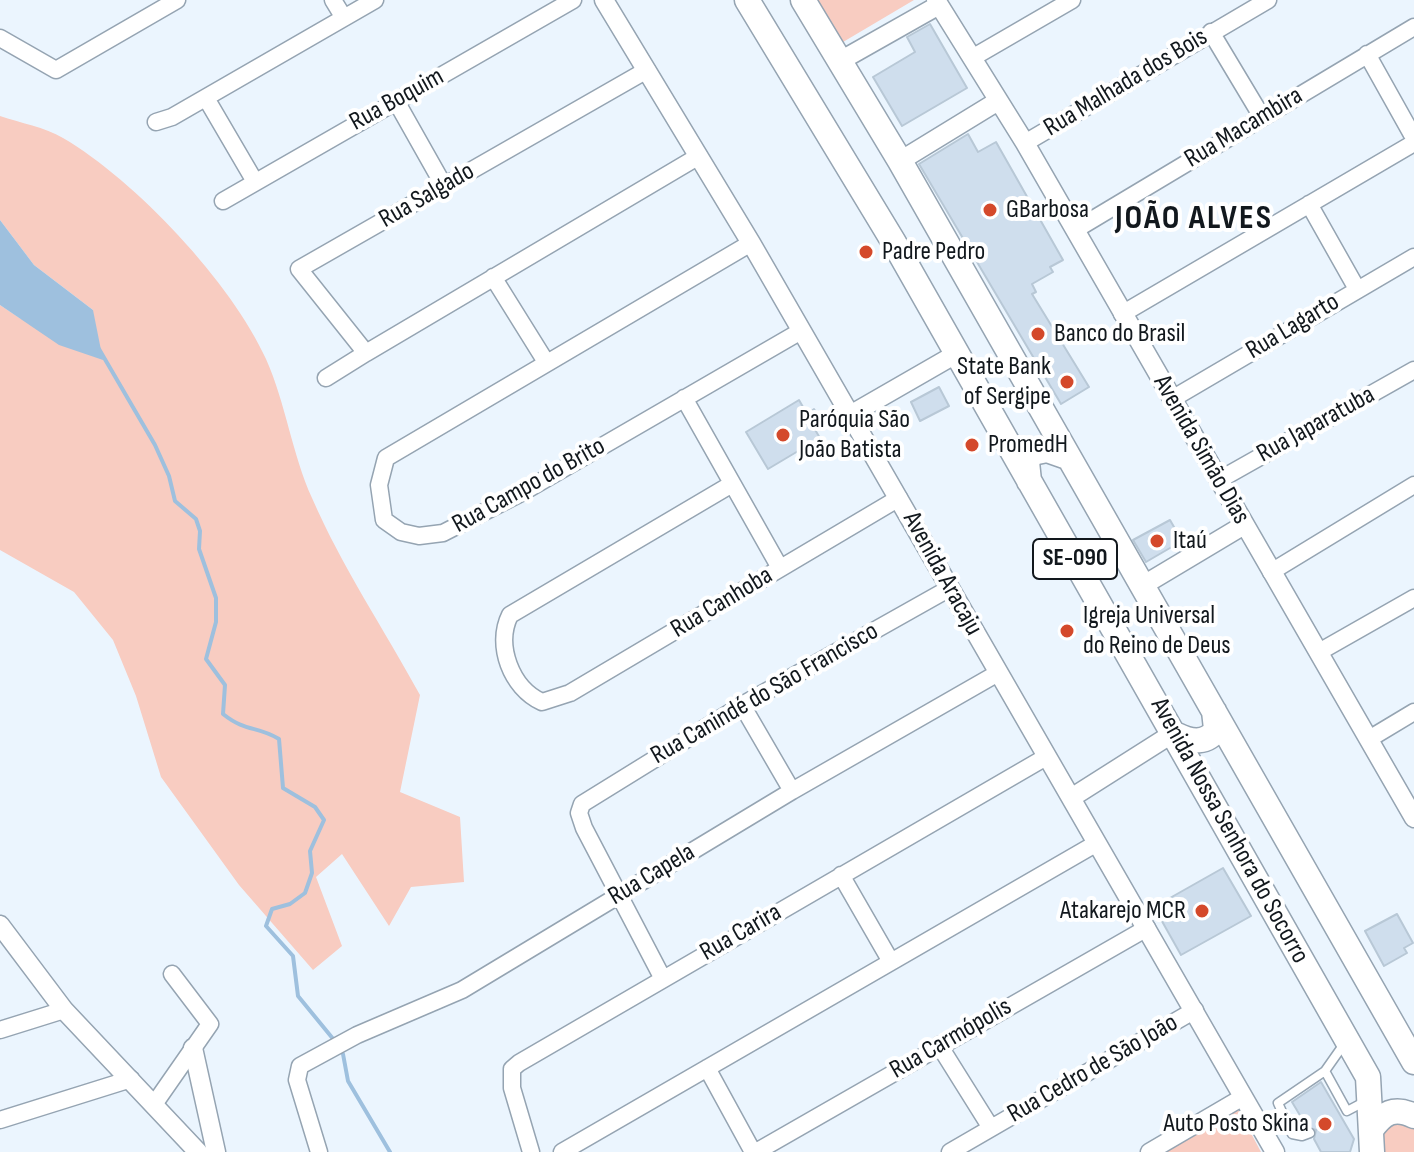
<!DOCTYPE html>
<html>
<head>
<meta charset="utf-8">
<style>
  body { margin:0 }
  canvas { display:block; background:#ebf5fe }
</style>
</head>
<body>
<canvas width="1414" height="1152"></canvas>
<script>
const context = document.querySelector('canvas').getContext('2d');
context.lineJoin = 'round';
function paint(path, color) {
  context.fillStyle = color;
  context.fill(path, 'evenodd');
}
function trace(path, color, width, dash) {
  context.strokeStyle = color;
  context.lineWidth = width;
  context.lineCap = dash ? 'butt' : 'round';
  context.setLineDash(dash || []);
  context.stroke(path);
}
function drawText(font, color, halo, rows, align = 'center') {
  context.font = font + ' "Sofia Sans Condensed",sans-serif';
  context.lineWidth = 8;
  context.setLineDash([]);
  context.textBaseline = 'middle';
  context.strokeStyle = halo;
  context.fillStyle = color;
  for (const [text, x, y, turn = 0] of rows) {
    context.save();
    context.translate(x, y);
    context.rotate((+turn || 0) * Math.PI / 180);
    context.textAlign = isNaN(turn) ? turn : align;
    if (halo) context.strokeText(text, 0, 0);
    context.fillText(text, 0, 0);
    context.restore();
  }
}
paint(new Path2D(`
  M812 0H914L838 45Z
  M0 116C20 123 45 127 63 138 135 180 232 283 266 359 286 404 292 454 312 498 342 567 384 629 420 695L400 792 460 817 464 882 411 887 389 926 342 854 316 877 342 946 313 970 239 885 161 777 136 696 113 640 74 592 0 550V305L21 319 93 310 34 265 0 220Z
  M1237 1107 1261 1152H1161Z
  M1389 1119 1414 1124V1152H1378Z`), '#f8ccc1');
paint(new Path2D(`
  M0 220 34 265 93 310 103 360 59 345 0 305Z`), '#9ec0de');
trace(new Path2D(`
  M99 349 155 445 169 476 175 501 196 519 200 531 199 549 216 598V622L206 659 225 685 223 714C247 733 256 725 279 739L283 788 315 807 324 820 310 851 312 873 305 893 290 904 272 909 266 926 293 956 298 996 334 1040
  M343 1054 348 1081 390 1152`), '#9ec0de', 4);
const building = new Path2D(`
  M930 24 967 88 902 126 873 77 915 52 907 37Z
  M968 134 978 152 996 142 1063 260 1050 267 1053 272 1032 284 1036 292 1032 294 1089 387 1061 404 919 164Z
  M939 387 949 406 920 421 911 402Z
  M799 400 807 414 814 409 823 423 814 428 820 438 768 469 746 432Z
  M1170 520 1182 541 1146 562 1133 540Z
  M1223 868 1251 916 1181 955 1154 907Z
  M1397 914 1413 943 1404 948 1407 953 1384 966 1365 931Z
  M1321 1082 1354 1139 1350 1152H1321L1314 1139 1316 1130 1307 1127 1292 1102Z`);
paint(building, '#cfdeed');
trace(building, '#b8c8d6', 2);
const service = new Path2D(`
  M1344 1044 1325 1071 1347 1111 1364 1102
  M1310 1133 1302 1136 1292 1134 1278 1103 1325 1071`);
const minor = new Path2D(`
  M333 0 344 18
  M1211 32 1262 117
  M0 38 56 70 177 0
  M1367 54 1414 138
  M972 58 1072 0
  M647 70 299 269 366 353 699 156
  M206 98 254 180
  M396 101 444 186
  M156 122 172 117 375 0
  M1025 143 1268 0
  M223 201 573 0
  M1309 204 1357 289
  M1075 230 1414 27
  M751 243 386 458 379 485 384 520 401 532 419 536 443 533 523 492 801 331
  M493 277 546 362
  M1122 314 1414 143
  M326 378 366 353
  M684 398 780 568
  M1172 399 1414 257
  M1219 480 1414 370
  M732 484 510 615C495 645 511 688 542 702L570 693 899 498
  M1271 572 1414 485
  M1319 652 1414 598
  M742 705 792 791
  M1369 739 1414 712
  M841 875 890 960
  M663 979 584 828 579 813 582 804 742 705 950 588
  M0 1030 64 1010
  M939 1045 991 1128
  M707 1068 753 1152
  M155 1103 210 1024 172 974
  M0 1120 131 1079
  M319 1152 297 1080 300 1066 357 1035 462 990 792 791 998 673
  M531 1152 512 1088V1069L519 1063 1046 757
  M562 1152 1097 843
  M756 1152 1147 928
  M950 1152 1195 1010
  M1149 1152 1243 1097`);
const tertiary = new Path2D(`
  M604 0 751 243 1275 1152
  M936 0 1025 143 1414 818
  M840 61 939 5
  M900 161 998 101
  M850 415 956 354
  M1142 586 1244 525
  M1071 798 1175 732
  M0 925 64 1010 198 1152
  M193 1048 216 1152`);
const primary = new Path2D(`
  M747 0 893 241 1368 1077 1372 1152
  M803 0 900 161 1414 1062
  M1029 481 1027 462 1032 453 1047 450 1067 457
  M1177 735C1191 742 1208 744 1216 729L1214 711
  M1371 1130C1383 1113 1394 1106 1414 1116`);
trace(service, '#95a4b2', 11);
trace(minor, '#95a4b2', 19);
trace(tertiary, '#95a4b2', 21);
trace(primary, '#95a4b2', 27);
trace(service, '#fff', 8);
trace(minor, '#fff', 16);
trace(tertiary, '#fff', 18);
trace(primary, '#fff', 24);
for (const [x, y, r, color] of [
  [990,210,8,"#d4492b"],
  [866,252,8,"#d4492b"],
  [1038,334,8,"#d4492b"],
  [1067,382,8,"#d4492b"],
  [783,435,8,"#d4492b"],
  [972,445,8,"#d4492b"],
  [1157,541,8,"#d4492b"],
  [1067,631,8,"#d4492b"],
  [1202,911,8,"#d4492b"],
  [1325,1124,8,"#d4492b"]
]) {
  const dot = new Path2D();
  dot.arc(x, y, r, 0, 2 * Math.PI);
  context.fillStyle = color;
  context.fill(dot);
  trace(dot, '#fff', 3);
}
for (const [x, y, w] of [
  [1075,559,84]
]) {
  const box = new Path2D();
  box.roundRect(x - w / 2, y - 20, w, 40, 6);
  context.fillStyle = '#fff';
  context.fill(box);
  trace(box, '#12181d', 2);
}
drawText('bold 24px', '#12181d', null, [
  ["SE-090",1075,559]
]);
drawText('26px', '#12181d', '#fff', [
  ["Rua Malhada dos Bois",1126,83,-31],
  ["Rua Boquim",397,100,-29],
  ["Rua Macambira",1244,128,-31],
  ["Rua Salgado",427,196,-30],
  ["Rua Lagarto",1293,327,-31],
  ["Rua Japaratuba",1316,425,-29],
  ["Avenida Simão Dias",1201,450,60],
  ["Rua Campo do Brito",529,486,-29],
  ["Avenida Aracaju",942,574,61],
  ["Rua Canhoba",722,603,-31],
  ["Rua Canindé do São Francisco",765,694,-30],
  ["Avenida Nossa Senhora do Socorro",1229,831,61],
  ["Rua Capela",652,875,-31],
  ["Rua Carira",741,933,-30],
  ["Rua Carmópolis",951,1039,-30],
  ["Rua Cedro de São João",1093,1069,-30]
]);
drawText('26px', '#12181d', '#fff', [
  ["GBarbosa",1006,210],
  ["Padre Pedro",882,252],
  ["Banco do Brasil",1054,334],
  ["State Bank",1051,367,"right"],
  ["of Sergipe",1051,397,"right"],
  ["Paróquia São",799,420],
  ["João Batista",799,450],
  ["PromedH",988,445],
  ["Itaú",1173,541],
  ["Igreja Universal",1083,616],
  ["do Reino de Deus",1083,646],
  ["Atakarejo MCR",1186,911,"right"],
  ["Auto Posto Skina",1309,1124,"right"]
], 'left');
context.letterSpacing = '2px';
drawText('bold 34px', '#12181d', '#fff', [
  ["JOÃO ALVES",1194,219]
]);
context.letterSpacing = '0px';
</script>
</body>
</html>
